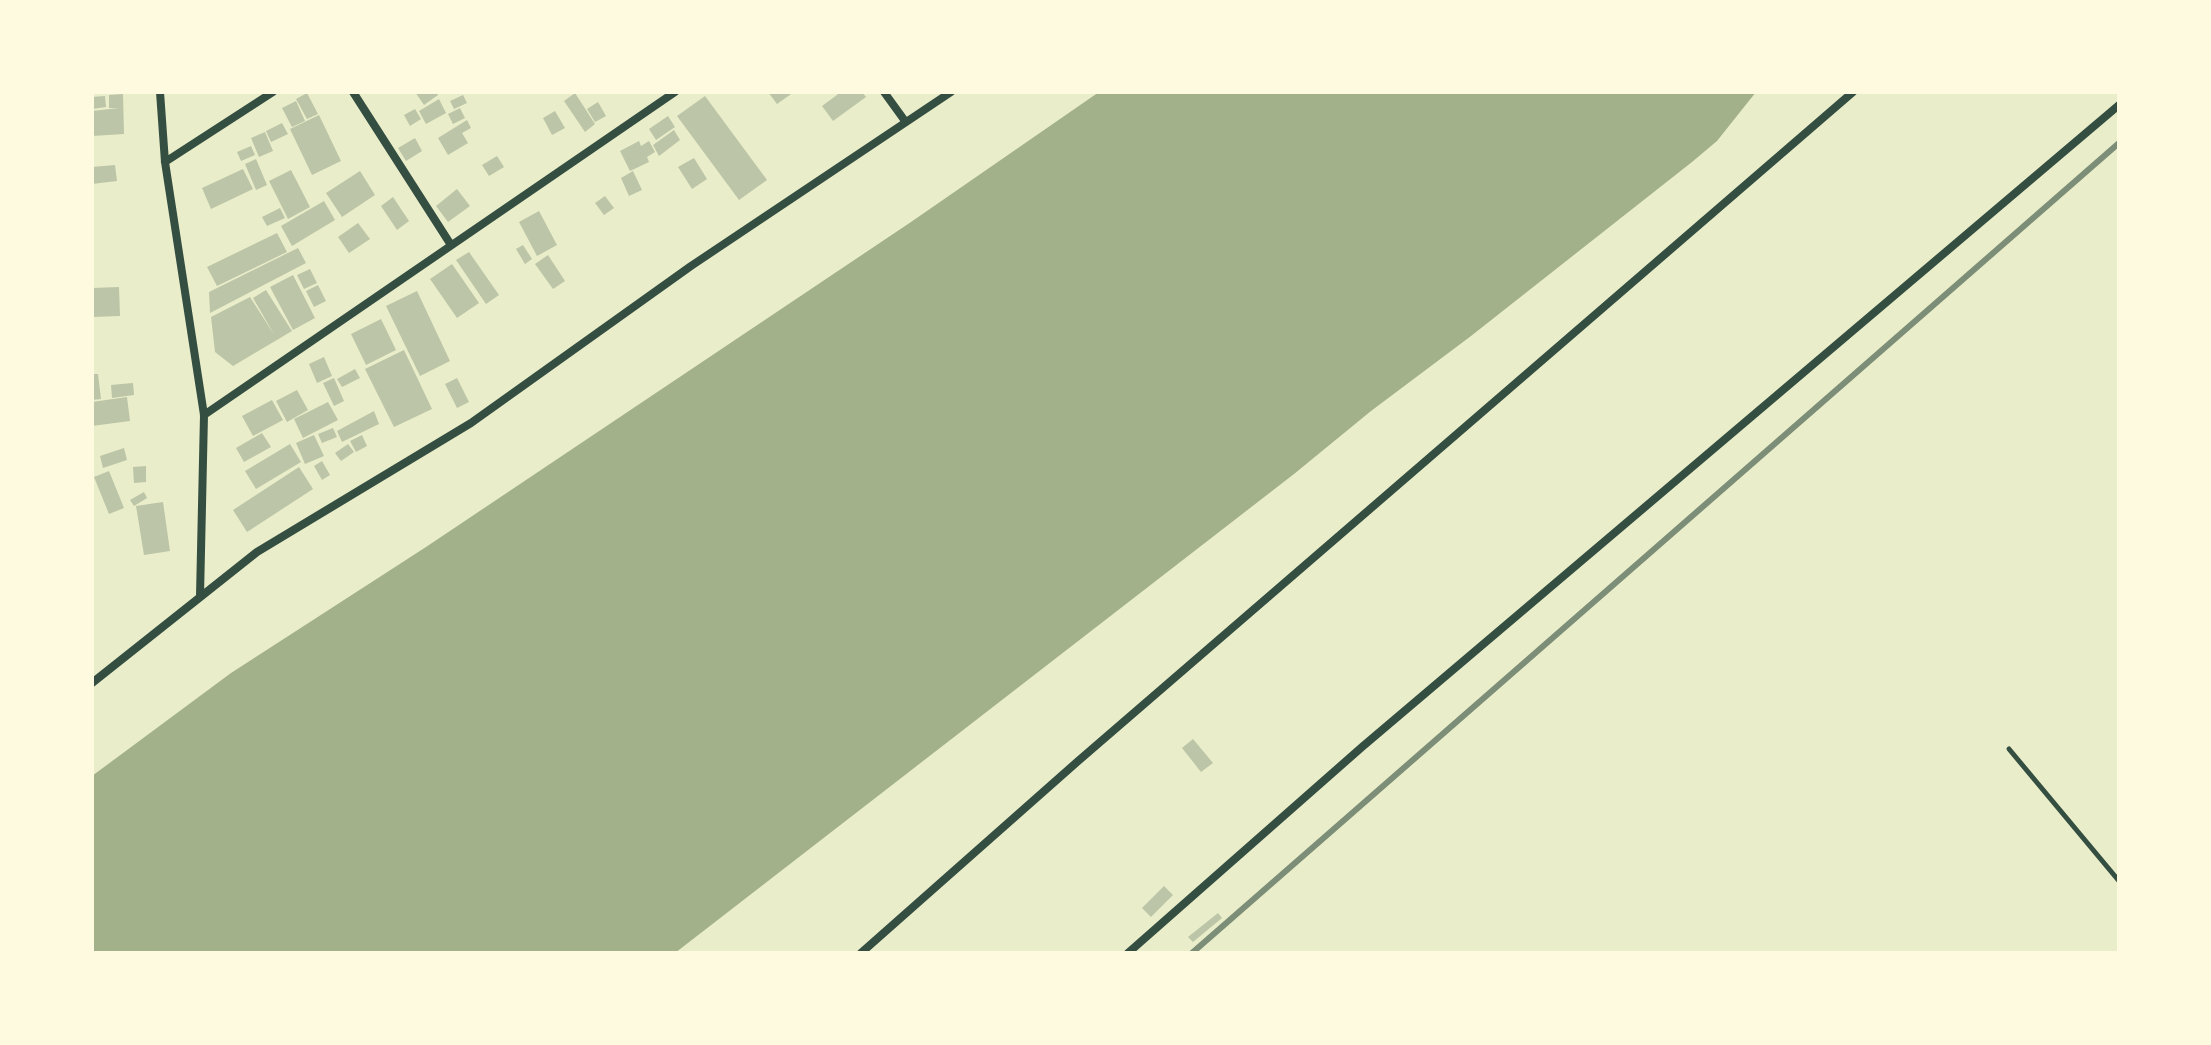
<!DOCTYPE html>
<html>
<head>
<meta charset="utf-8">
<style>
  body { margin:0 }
  #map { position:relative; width:2211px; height:1045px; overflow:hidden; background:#e9edc9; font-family:"Noto Sans",sans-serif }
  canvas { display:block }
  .frame { position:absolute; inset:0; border:94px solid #fefae0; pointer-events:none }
</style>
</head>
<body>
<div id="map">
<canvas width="2211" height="1045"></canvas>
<div class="frame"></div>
</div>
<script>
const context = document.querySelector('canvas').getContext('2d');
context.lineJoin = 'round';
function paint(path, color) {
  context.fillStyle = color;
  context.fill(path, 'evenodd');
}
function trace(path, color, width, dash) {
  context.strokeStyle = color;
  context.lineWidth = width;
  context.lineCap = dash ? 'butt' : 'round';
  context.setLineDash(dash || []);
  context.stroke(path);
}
paint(new Path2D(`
  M1099 92H1756L1717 141 1692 162 1471 336 1371 411 1294 474 675 953H92V776L231 673 426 547 911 222Z`), '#a3b18a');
paint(new Path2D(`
  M415 92H437L438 95 424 105Z
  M768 92H794L777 104Z
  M841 92H862L866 97 833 121 822 106Z
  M307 93 318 114 307 119 296 99Z
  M575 93 595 124 585 132 564 101Z
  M123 94 124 134 92 136V111L119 108H109V95Z
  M463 95 467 103 454 109 450 101Z
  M105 96 106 107 92 109V97Z
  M705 96 767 180 739 200 677 116Z
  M439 99 446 113 426 124 419 111Z
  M296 101 305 121 292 127 282 108Z
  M598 102 606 116 595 122 587 109Z
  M460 108 465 118 453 124 448 114Z
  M415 109 421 119 410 126 404 115Z
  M555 111 565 128 552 135 543 118Z
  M319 115 341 161 312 175 290 129Z
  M668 116 675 127 656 140 649 129Z
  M467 120 471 128 462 133 468 143 448 155 438 138Z
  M282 123 288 134 271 142 266 131Z
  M674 130 680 140 659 156 653 145Z
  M265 132 273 151 259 157 251 138Z
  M415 138 422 151 406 161 398 148Z
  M639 141 641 146 649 141 655 152 647 157 649 162 630 171 620 151Z
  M251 146 255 155 241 161 237 152Z
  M497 156 504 167 489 176 482 165Z
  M694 158 707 179 692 189 678 167Z
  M256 159 267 185 256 190 245 164Z
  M115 165 117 181 92 184V167Z
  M243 169 253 189 211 209 202 188Z
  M291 170 310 207 288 219 269 181Z
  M360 171 375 195 342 217 326 193Z
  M633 171 642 190 629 196 621 178Z
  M457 189 470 206 448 222 436 206Z
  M605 196 614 208 604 215 595 203Z
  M393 197 409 221 397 230 381 206Z
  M324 201 335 220 292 246 281 226Z
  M280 208 285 218 267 226 262 217Z
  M539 211 557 245 537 256 519 222Z
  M358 223 370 239 349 253 338 237Z
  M277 233 287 252 217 286 207 267Z
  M523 245 532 259 525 264 516 249Z
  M298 248 306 263 210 313 209 292Z
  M469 252 499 295 486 304 456 260Z
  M548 255 565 281 553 289 535 264Z
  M452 264 479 303 457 318 430 279Z
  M310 269 317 283 304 289 297 275Z
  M293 275 315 318 293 330 270 287Z
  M318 285 326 301 314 307 306 291Z
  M119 287 120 316 92 317V288Z
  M266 290 292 331 233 366 215 352 211 317 250 297 275 336 253 298Z
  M417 291 450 361 420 376 386 306Z
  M381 319 396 350 366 365 351 334Z
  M404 350 432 409 394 427 365 369Z
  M324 357 332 376 317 383 309 364Z
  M355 369 360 378 342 387 337 379Z
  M92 374H98L101 399 92 400Z
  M334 378 344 401 334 406 323 383Z
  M457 378 469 402 457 408 445 384Z
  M133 383 134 395 112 398 111 385Z
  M297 390 308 410 287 422 276 401Z
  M127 397 130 421 92 426V402Z
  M272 400 283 420 253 436 242 416Z
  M328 402 338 420 303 438 294 419Z
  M374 411 379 424 342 442 337 431Z
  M333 428 337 437 322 443 318 434Z
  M262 433 271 447 244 462 236 448Z
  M314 435 324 456 305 464 296 443Z
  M362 435 367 446 356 452 350 441Z
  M290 444 301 462 256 489 245 471Z
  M348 444 354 452 341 461 335 453Z
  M124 448 127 460 103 468 100 456Z
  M322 461 330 475 322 480 314 466Z
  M146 466V482L134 483 133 467Z
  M299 467 313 489 247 532 233 510Z
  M109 471 124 508 109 514 94 477Z
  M144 492 147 498 134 506 130 500Z
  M163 502 170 551 144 555 136 506Z
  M1193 739 1213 763 1201 772 1182 748Z
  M1164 886 1173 895 1151 917 1142 908Z
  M1218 913 1222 918 1193 942 1188 937Z`), '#bcc5a7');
trace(new Path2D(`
  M2009 749 2119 881`), '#344e41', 5);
trace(new Path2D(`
  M160 92 165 162 204 415 200 596
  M353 92 451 245
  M884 92 905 121
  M165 162 273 92
  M204 415 675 92
  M92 683 257 552 471 423 691 266 951 92
  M861 953 1077 762 1853 92
  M1128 953 1362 747 2119 105`), '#344e41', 8);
trace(new Path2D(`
  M1192 953 2119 143`), '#7c8e77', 6);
</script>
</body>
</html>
